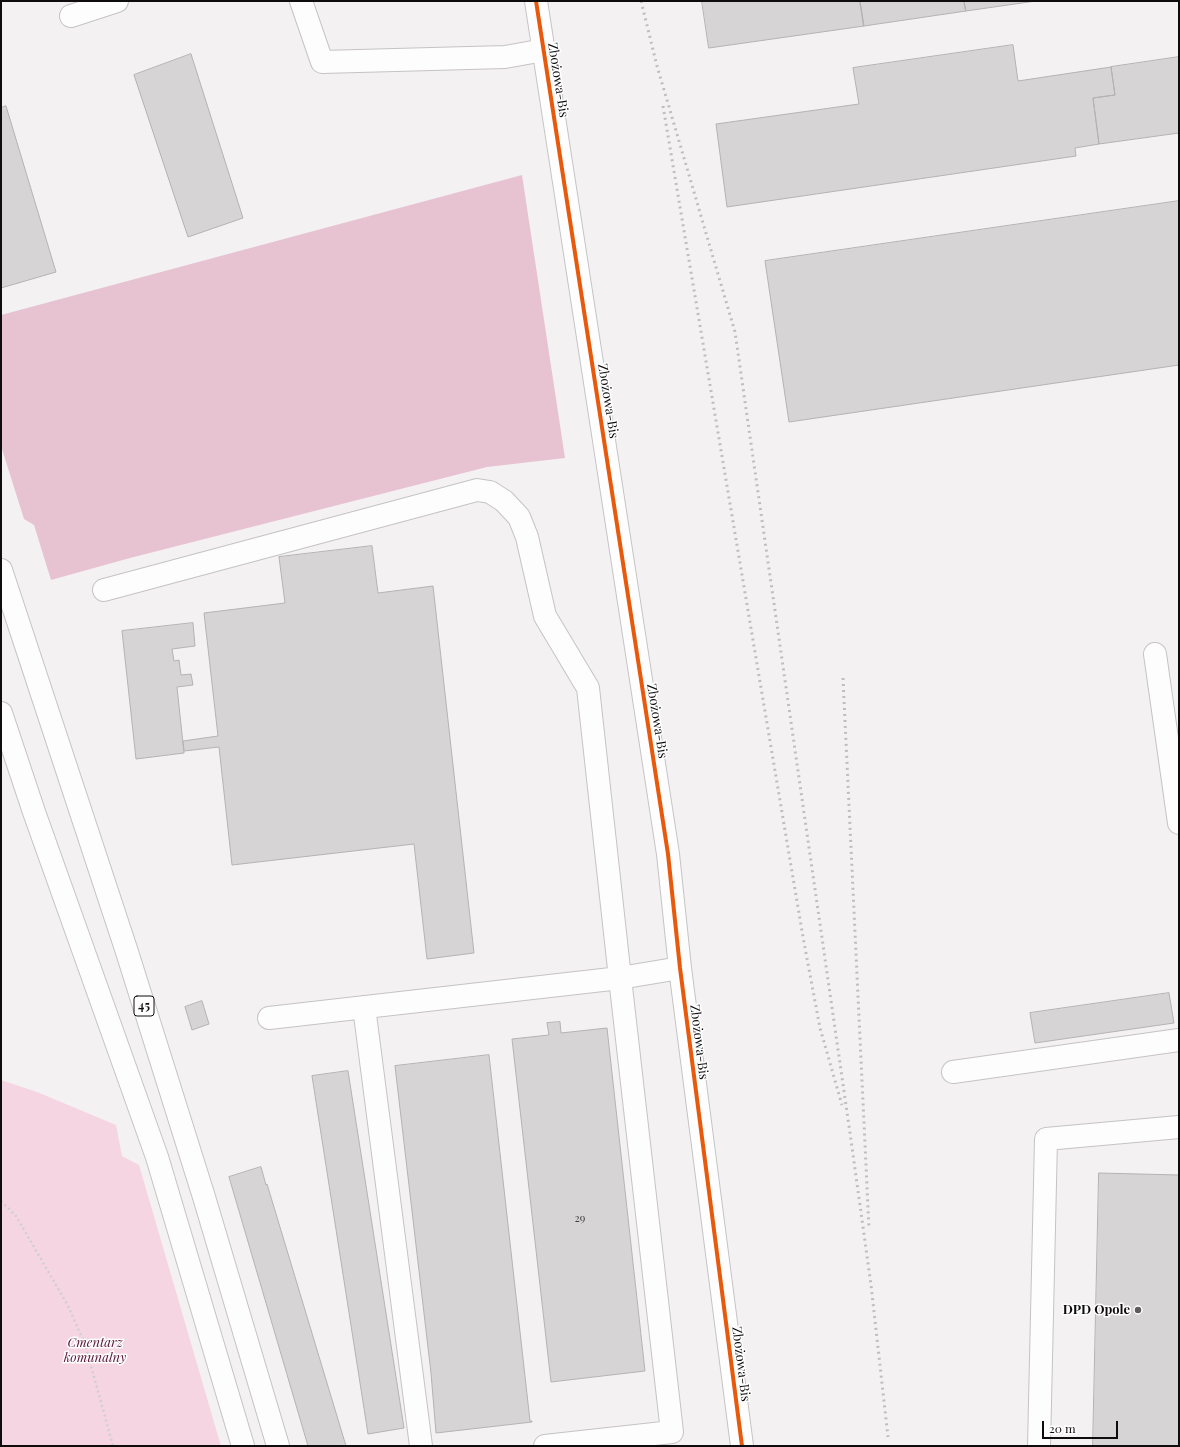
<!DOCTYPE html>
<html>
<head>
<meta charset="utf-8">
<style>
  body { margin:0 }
  #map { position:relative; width:1180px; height:1447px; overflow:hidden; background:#f4f1f2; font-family:"Playfair Display",serif }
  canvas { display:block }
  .frame { position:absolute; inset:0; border:2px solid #0e0c0d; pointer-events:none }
  .scale { position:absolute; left:1042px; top:1421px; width:76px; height:18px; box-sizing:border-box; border:2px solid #0e0c0d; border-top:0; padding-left:5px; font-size:12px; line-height:14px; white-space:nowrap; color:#0e0c0d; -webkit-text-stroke:3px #fff; paint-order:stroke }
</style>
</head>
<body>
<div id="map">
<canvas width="1180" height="1447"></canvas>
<div class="frame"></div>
<div class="scale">20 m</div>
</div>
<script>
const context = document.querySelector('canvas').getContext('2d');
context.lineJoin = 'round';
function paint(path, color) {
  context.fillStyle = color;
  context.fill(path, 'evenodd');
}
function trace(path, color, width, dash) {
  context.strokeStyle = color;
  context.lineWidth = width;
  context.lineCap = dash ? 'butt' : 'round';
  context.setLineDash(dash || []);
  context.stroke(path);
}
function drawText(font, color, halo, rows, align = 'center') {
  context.font = font + ' "Playfair Display",serif';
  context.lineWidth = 3;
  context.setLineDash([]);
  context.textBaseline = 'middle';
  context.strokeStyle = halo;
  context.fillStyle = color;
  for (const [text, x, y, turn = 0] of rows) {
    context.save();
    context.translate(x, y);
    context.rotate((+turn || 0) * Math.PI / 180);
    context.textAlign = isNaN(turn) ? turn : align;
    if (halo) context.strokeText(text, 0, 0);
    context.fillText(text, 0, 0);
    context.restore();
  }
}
paint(new Path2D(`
  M1 1080 37 1092 116 1125 122 1156 139 1165 221 1446H1Z`), '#f6d5e2');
paint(new Path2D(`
  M522 175 565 458 487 467 130 558 51 580 34 525 24 519 1 446V315Z`), '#e7c3d2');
const building = new Path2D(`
  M702 1H860L864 26 709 48Z
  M860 1H964L966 11 864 26Z
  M964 1H1036L966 11Z
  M1013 45 1018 81 1111 67 1115 95 1093 98 1099 144 1075 148 1076 156 727 207 716 124 859 104 853 68Z
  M191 54 243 218 188 237 134 75Z
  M1179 57V133L1099 144 1093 98 1115 95 1111 67Z
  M6 106 56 272 1 288V108Z
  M1179 201V365L789 422 765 261Z
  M372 546 378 593 433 586 474 953 427 959 414 844 232 865 219 747 184 751 183 741 218 736 204 613 285 603 279 557Z
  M193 623 195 646 172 649 174 661 179 660 181 675 191 674 193 685 177 687 184 753 136 759 122 631Z
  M1169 993 1174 1023 1035 1043 1030 1013Z
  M202 1001 209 1024 192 1030 185 1007Z
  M560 1022 561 1033 607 1028 645 1371 551 1382 512 1039 549 1035 547 1023Z
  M489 1055 530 1421H532V1422L436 1433 431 1373 395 1066Z
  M348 1071 404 1428 368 1434 312 1076Z
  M261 1167 266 1185 267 1184 346 1446H308L229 1177Z
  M1099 1173 1179 1175V1446H1093Z`);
paint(building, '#d6d4d4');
trace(building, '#b4b2b2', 1);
const minor = new Path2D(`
  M301 1 322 62 505 57 544 50
  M536 1 668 854 680 968 742 1446
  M71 16 117 1
  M104 590 477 490 490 492 504 501 519 517 527 537 545 616 588 688 620 978 269 1018
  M1155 654 1179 823
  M364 1007 421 1446
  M953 1072 1179 1040
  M545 1446 672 1432 620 978 680 968
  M1039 1446 1046 1139 1179 1127`);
const major = new Path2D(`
  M1 570 127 952 204 1197 278 1446
  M1 713 34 812 157 1157 243 1446`);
trace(minor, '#c5c3c3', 24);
trace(major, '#c5c3c3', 24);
trace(new Path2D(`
  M1 1201 16 1216 67 1304 85 1344 113 1446`), '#d0cfcf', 2.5, [2, 3]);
trace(minor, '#fdfdfd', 22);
trace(major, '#fdfdfd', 22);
trace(new Path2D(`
  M641 1 657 66 735 332 851 1140 871 1285 888 1437
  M663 106 803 937 820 1028 842 1105
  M843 678 869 1229`), '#bfbebe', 3, [2, 4]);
trace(new Path2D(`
  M536 1 668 854 680 968 742 1446`), '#e8590c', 4);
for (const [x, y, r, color] of [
  [1138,1310,4,"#5e5c5d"]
]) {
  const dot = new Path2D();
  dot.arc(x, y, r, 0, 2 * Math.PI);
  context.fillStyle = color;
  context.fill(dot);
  trace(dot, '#fff', 1.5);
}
drawText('11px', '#403e3f', null, [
  ["29",580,1219]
]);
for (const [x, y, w] of [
  [144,1006,20]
]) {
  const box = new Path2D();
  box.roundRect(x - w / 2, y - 10, w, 20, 3);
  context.fillStyle = '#fff';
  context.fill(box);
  trace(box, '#0e0c0d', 1);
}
drawText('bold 12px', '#0e0c0d', null, [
  ["45",144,1006]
]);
drawText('13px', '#0e0c0d', '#fff', [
  ["Zbożowa-Bis",558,80,81],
  ["Zbożowa-Bis",608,401,81],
  ["Zbożowa-Bis",657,721,81],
  ["Zbożowa-Bis",699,1042,83],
  ["Zbożowa-Bis",741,1364,83]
]);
drawText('bold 13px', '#0e0c0d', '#fff', [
  ["DPD Opole",1130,1310]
], 'right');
drawText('italic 13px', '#591138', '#fff', [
  ["Cmentarz",95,1343],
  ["komunalny",95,1358]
]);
</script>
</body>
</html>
